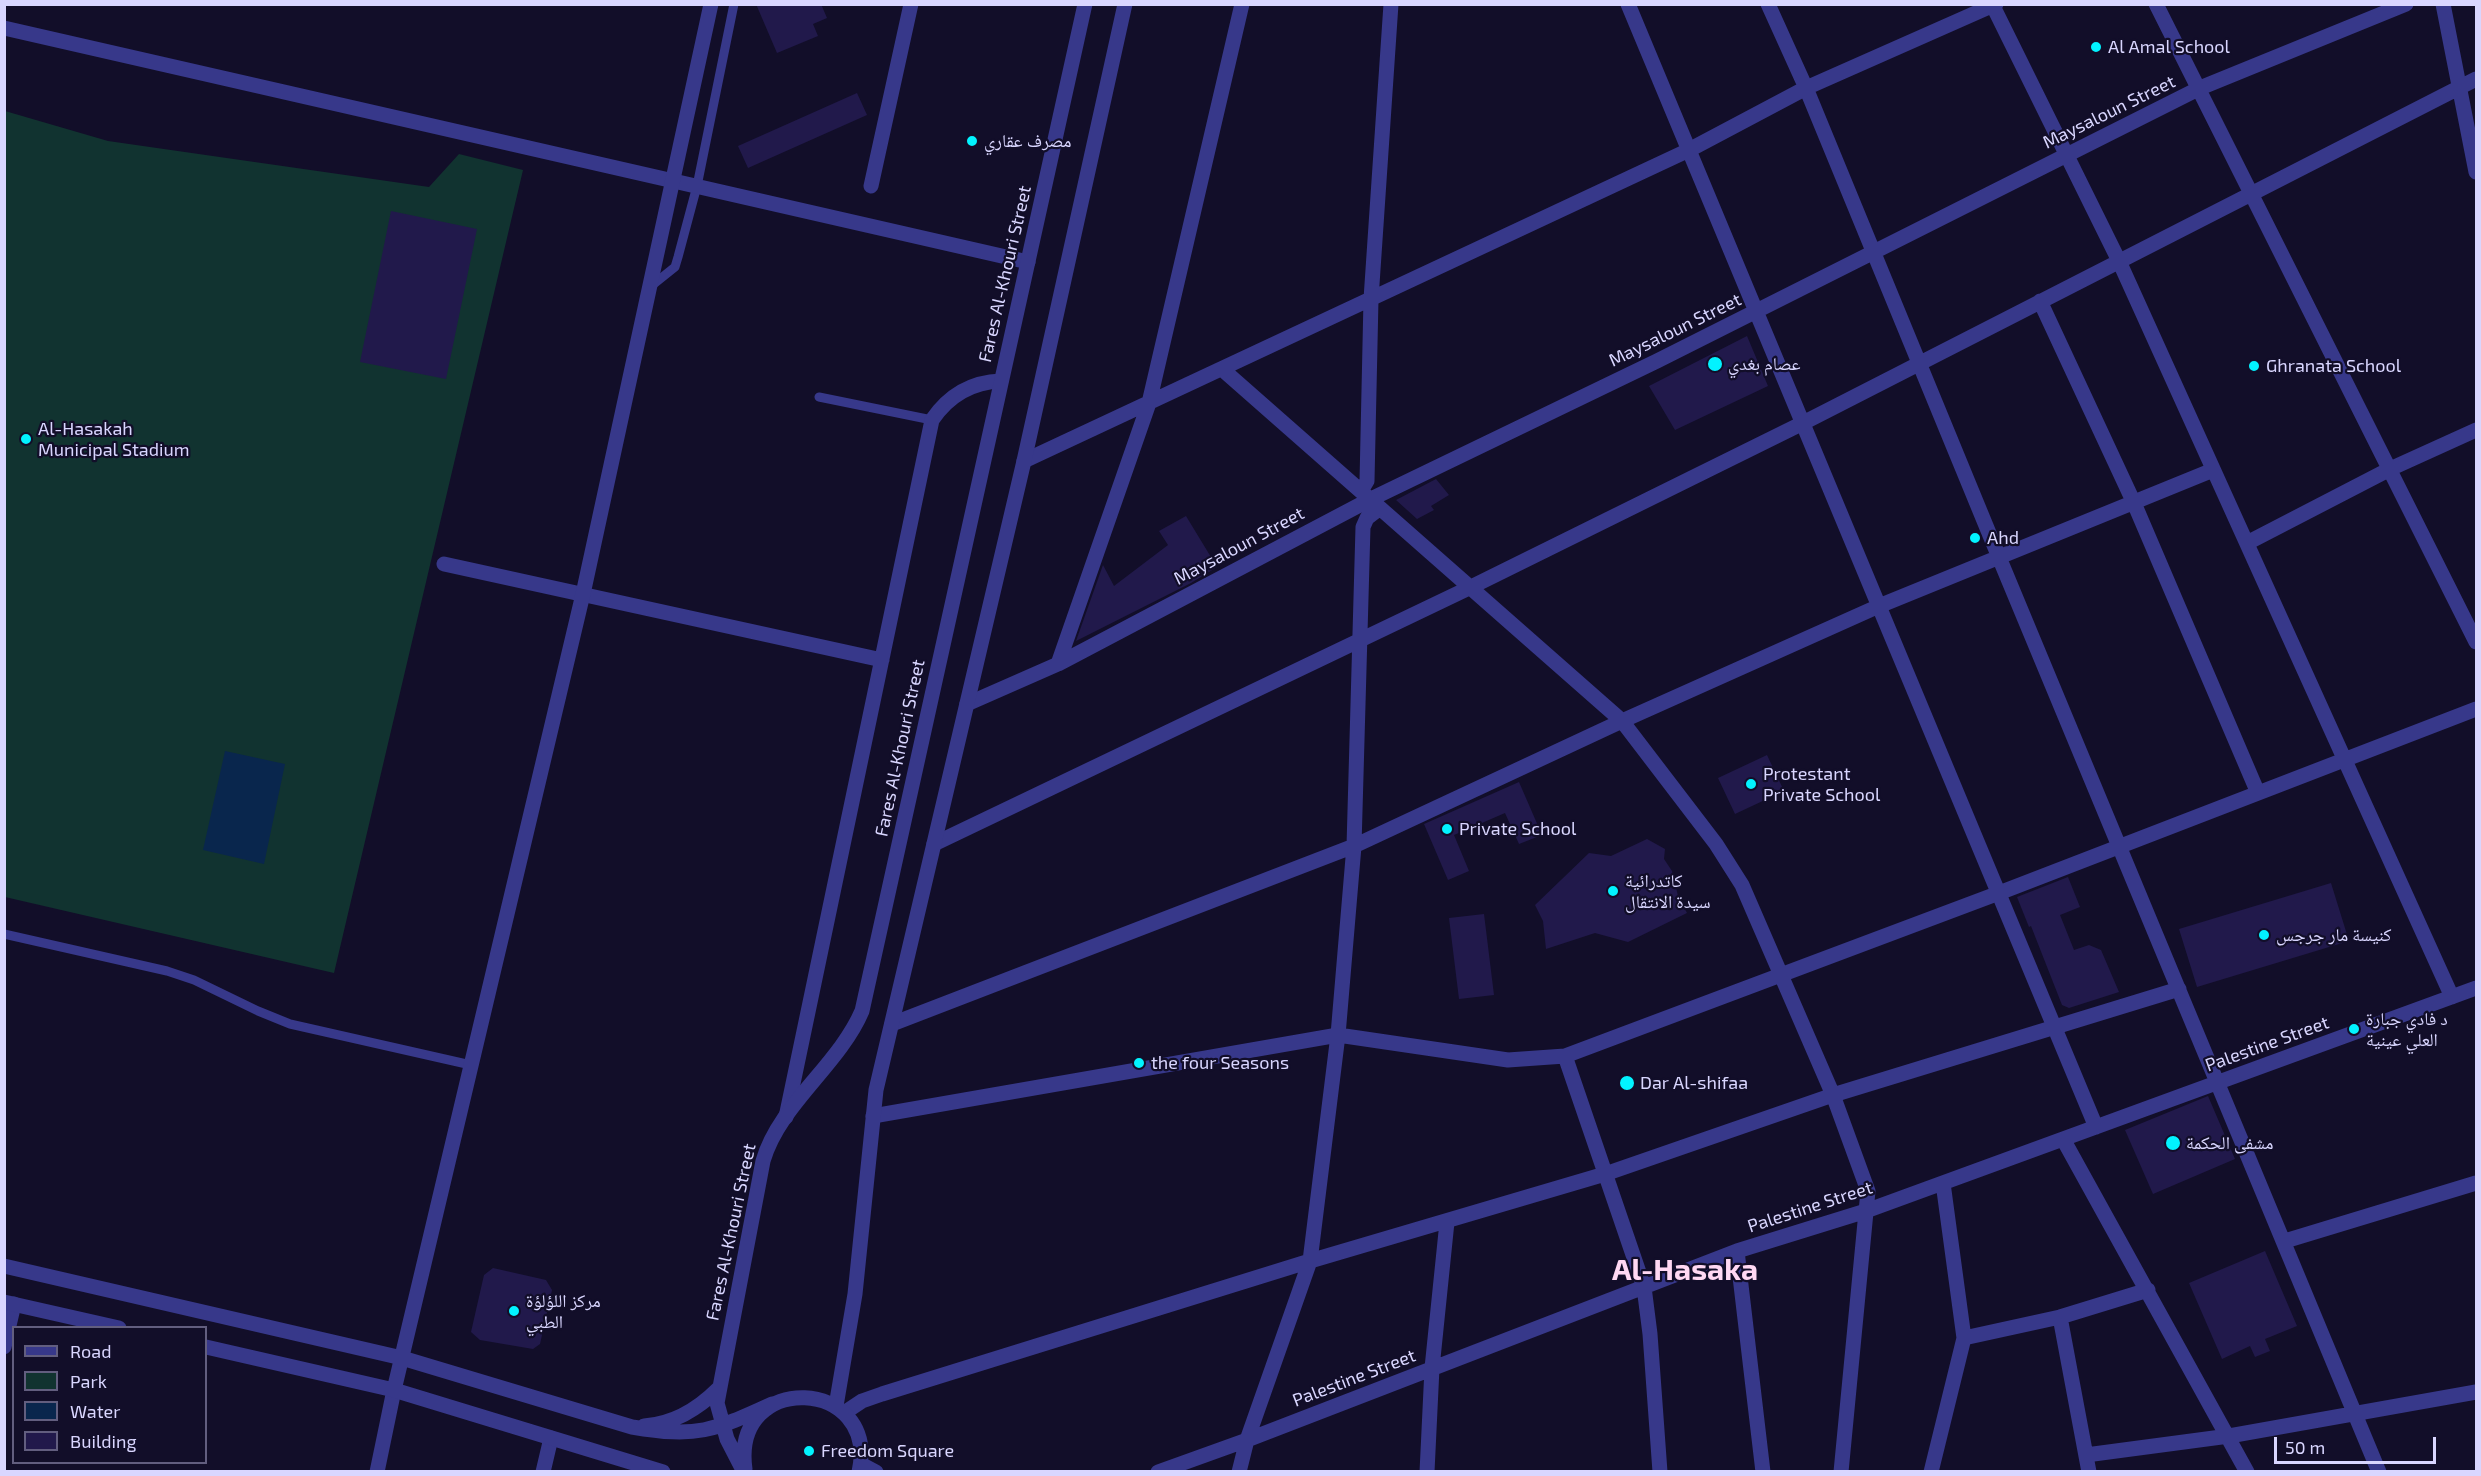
<!DOCTYPE html>
<html>
<head>
<meta charset="utf-8">
<style>
  body { margin:0 }
  #map { position:relative; width:2481px; height:1476px; overflow:hidden; background:#120e29; font-family:"Exo 2",sans-serif }
  canvas { display:block }
  .frame { position:absolute; inset:0; border:6px solid #d9d6ff; pointer-events:none }
  .legend { position:absolute; left:12px; top:1326px; width:195px; height:138px; box-sizing:border-box; background:#120e29; border:2px solid #625e7f; margin:0; padding:8px 10px; list-style:none; font-size:18px; color:#d9d6ff }
  .legend li { display:flex; align-items:center; gap:12px; height:30px }
  .legend b { width:30px; border:2px solid #625e7f }
  .scale { position:absolute; left:2274px; top:1437px; width:162px; height:27px; box-sizing:border-box; border:3px solid #d9d6ff; border-top:0; padding-left:8px; font-size:18px; line-height:21px; white-space:nowrap; color:#d9d6ff; -webkit-text-stroke:4px #120e29; paint-order:stroke }
</style>
</head>
<body>
<div id="map">
<canvas width="2481" height="1476"></canvas>
<div class="frame"></div>
<ul class="legend">
<li><b style="height:8px;background:#37388a"></b>Road</li>
<li><b style="height:16px;background:#113330"></b>Park</li>
<li><b style="height:16px;background:#09264d"></b>Water</li>
<li><b style="height:16px;background:#21194b"></b>Building</li>
</ul>
<div class="scale">50 m</div>
</div>
<script>
const context = document.querySelector('canvas').getContext('2d');
context.lineJoin = 'round';
function paint(path, color) {
  context.fillStyle = color;
  context.fill(path, 'evenodd');
}
function trace(path, color, width, dash) {
  context.strokeStyle = color;
  context.lineWidth = width;
  context.lineCap = dash ? 'butt' : 'round';
  context.setLineDash(dash || []);
  context.stroke(path);
}
function drawText(font, color, halo, rows, align = 'center') {
  context.font = font + ' "Exo 2","Noto Naskh Arabic",sans-serif';
  context.lineWidth = 4.5;
  context.setLineDash([]);
  context.textBaseline = 'middle';
  context.strokeStyle = halo;
  context.fillStyle = color;
  for (const [text, x, y, turn = 0] of rows) {
    context.save();
    context.translate(x, y);
    context.rotate((+turn || 0) * Math.PI / 180);
    context.textAlign = isNaN(turn) ? turn : align;
    if (halo) context.strokeText(text, 0, 0);
    context.fillText(text, 0, 0);
    context.restore();
  }
}
paint(new Path2D(`
  M5 111 108 141 429 187 459 154 523 170 334 973 5 897Z`), '#113330');
paint(new Path2D(`
  M225 751 285 764 264 864 203 850Z`), '#09264d');
paint(new Path2D(`
  M756 4H821L827 18 813 24 818 36 777 53Z
  M857 93 867 115 748 168 738 146Z
  M391 211 477 229 446 379 360 362Z
  M1747 336 1768 386 1675 430 1649 386Z
  M1436 479 1449 495 1431 506 1434 510 1417 519 1396 500Z
  M1186 516 1217 567 1191 583 1076 641 1103 565 1114 586 1168 545 1159 531Z
  M1767 755 1784 791 1735 814 1718 778Z
  M1519 782 1542 835 1519 844 1505 813 1454 835 1469 871 1448 880 1424 824Z
  M1647 839 1665 849 1664 859 1672 871 1678 896 1687 913 1628 942 1595 933 1546 949 1543 921 1535 905 1589 853 1611 856Z
  M2068 877 2080 907 2060 915 2074 950 2089 945 2101 950 2119 992 2069 1008 2062 1005 2031 926 2029 927 2017 897Z
  M2331 883 2349 941 2197 987 2179 929Z
  M1484 914 1494 995 1459 999 1449 918Z
  M2208 1096 2235 1159 2153 1194 2125 1130Z
  M2265 1251 2297 1326 2265 1339 2270 1351 2255 1357 2250 1346 2222 1359 2189 1283Z
  M493 1268 546 1280 552 1290 540 1344 533 1349 480 1340 471 1332 484 1275Z`), '#21194b');
trace(new Path2D(`
  M650 287 675 267 678 257 697 186 734 4
  M819 397 932 420
  M4 934 167 971 194 980 258 1011 290 1024 471 1065`), '#37388a', 9);
trace(new Path2D(`
  M1628 4 2096 1127
  M1768 4 1806 88C1993 551 2191 1009 2379 1472
  M2156 4 2476 642
  M2443 4 2476 172
  M1993 6 2119 261 2452 997
  M4 28 1028 262
  M871 186 911 4
  M2040 301 2134 503 2258 793
  M1222 369 1622 721 1716 844 1742 885 1833 1095 1868 1191 1841 1472
  M1024 461 1689 150 1806 88 1996 4
  M1361 491 1367 481 1371 299 1391 4
  M2247 543 2390 469 2476 430
  M444 564 882 660
  M1058 664 1149 403 1242 4
  M967 704 1058 664 1371 499 1657 361 2200 88 2406 4
  M934 844 1469 588 1803 423 2476 79
  M892 1024 1354 846 1622 721 1879 606 2213 470
  M1565 1056 1644 1287 1650 1334 1660 1472
  M873 1116 1338 1035 1508 1060 1565 1056 1999 893 2476 709
  M786 1117 932 420C949 395 971 382 1001 381
  M2063 1139 2247 1472
  M2285 1241 2476 1183
  M1737 1251 1763 1472
  M2060 1317 2089 1472
  M1964 1338 2060 1317 2148 1290
  M4 1347 14 1304
  M844 1413 862 1401 882 1394 1310 1261 1605 1174 1833 1095 2179 989
  M2086 1455 2229 1436 2476 1392
  M377 1472 394 1390
  M543 1472 551 1438
  M1158 1472 1247 1440 1737 1251 1866 1211 2476 988
  M1239 1472 1247 1440 1310 1261 1338 1035 1354 846 1363 527 1367 518 1380 508
  M1427 1472 1432 1368 1447 1222
  M1931 1472 1964 1338 1943 1183`), '#37388a', 15);
trace(new Path2D(`
  M4 1266 402 1358 632 1427C697 1438 713 1431 772 1404
  M4 1302 119 1328
  M206 1347 394 1390 663 1472
  M394 1390 583 594 711 4
  M836 1406 855 1294 876 1090 1024 461 1125 4
  M644 1426C672 1424 698 1409 718 1389
  M861 1464 876 1472
  M745 1469C731 1370 880 1377 859 1472
  M744 1472 727 1439 717 1403 763 1161C779 1105 839 1065 862 1011L1085 4`), '#37388a', 15);
for (const [x, y, r, color] of [
  [2096,47,6,"#02f3ff"],
  [972,141,6,"#02f3ff"],
  [1715,364,8,"#02f3ff"],
  [2254,366,6,"#02f3ff"],
  [26,439,6,"#02f3ff"],
  [1975,538,6,"#02f3ff"],
  [1751,784,6,"#02f3ff"],
  [1447,829,6,"#02f3ff"],
  [1613,891,6,"#02f3ff"],
  [2264,935,6,"#02f3ff"],
  [2354,1029,6,"#02f3ff"],
  [1139,1063,6,"#02f3ff"],
  [1627,1083,8,"#02f3ff"],
  [2173,1143,8,"#02f3ff"],
  [514,1311,6,"#02f3ff"],
  [809,1451,6,"#02f3ff"]
]) {
  const dot = new Path2D();
  dot.arc(x, y, r, 0, 2 * Math.PI);
  context.fillStyle = color;
  context.fill(dot);
  trace(dot, '#120e29', 2);
}
drawText('18px', '#d9d6ff', '#120e29', [
  ["Al Amal School",2108,47],
  ["مصرف عقاري",984,141],
  ["عصام بغدي",1728,364],
  ["Ghranata School",2266,366],
  ["Al-Hasakah",38,429],
  ["Municipal Stadium",38,450],
  ["Ahd",1987,538],
  ["Protestant",1763,774],
  ["Private School",1763,795],
  ["Private School",1459,829],
  ["كاتدرائية",1625,881],
  ["سيدة الانتقال",1625,902],
  ["كنيسة مار جرجس",2276,935],
  ["د فادي جبارة",2366,1019],
  ["العلي عينية",2366,1040],
  ["the four Seasons",1151,1063],
  ["Dar Al-shifaa",1640,1083],
  ["مشفى الحكمة",2186,1143],
  ["مركز اللؤلؤة",526,1301],
  ["الطبي",526,1322],
  ["Freedom Square",821,1451]
], 'left');
drawText('18px', '#d9d6ff', '#120e29', [
  ["Maysaloun Street",2109,112,-26],
  ["Fares Al-Khouri Street",1005,274,-77],
  ["Maysaloun Street",1675,330,-26],
  ["Maysaloun Street",1239,546,-28],
  ["Fares Al-Khouri Street",900,748,-78],
  ["Palestine Street",2267,1044,-20],
  ["Palestine Street",1810,1207,-18],
  ["Fares Al-Khouri Street",731,1232,-78],
  ["Palestine Street",1354,1378,-21]
]);
drawText('bold 30px', '#ffd8f3', '#120e29', [
  ["Al-Hasaka",1685,1270]
]);
</script>
</body>
</html>
